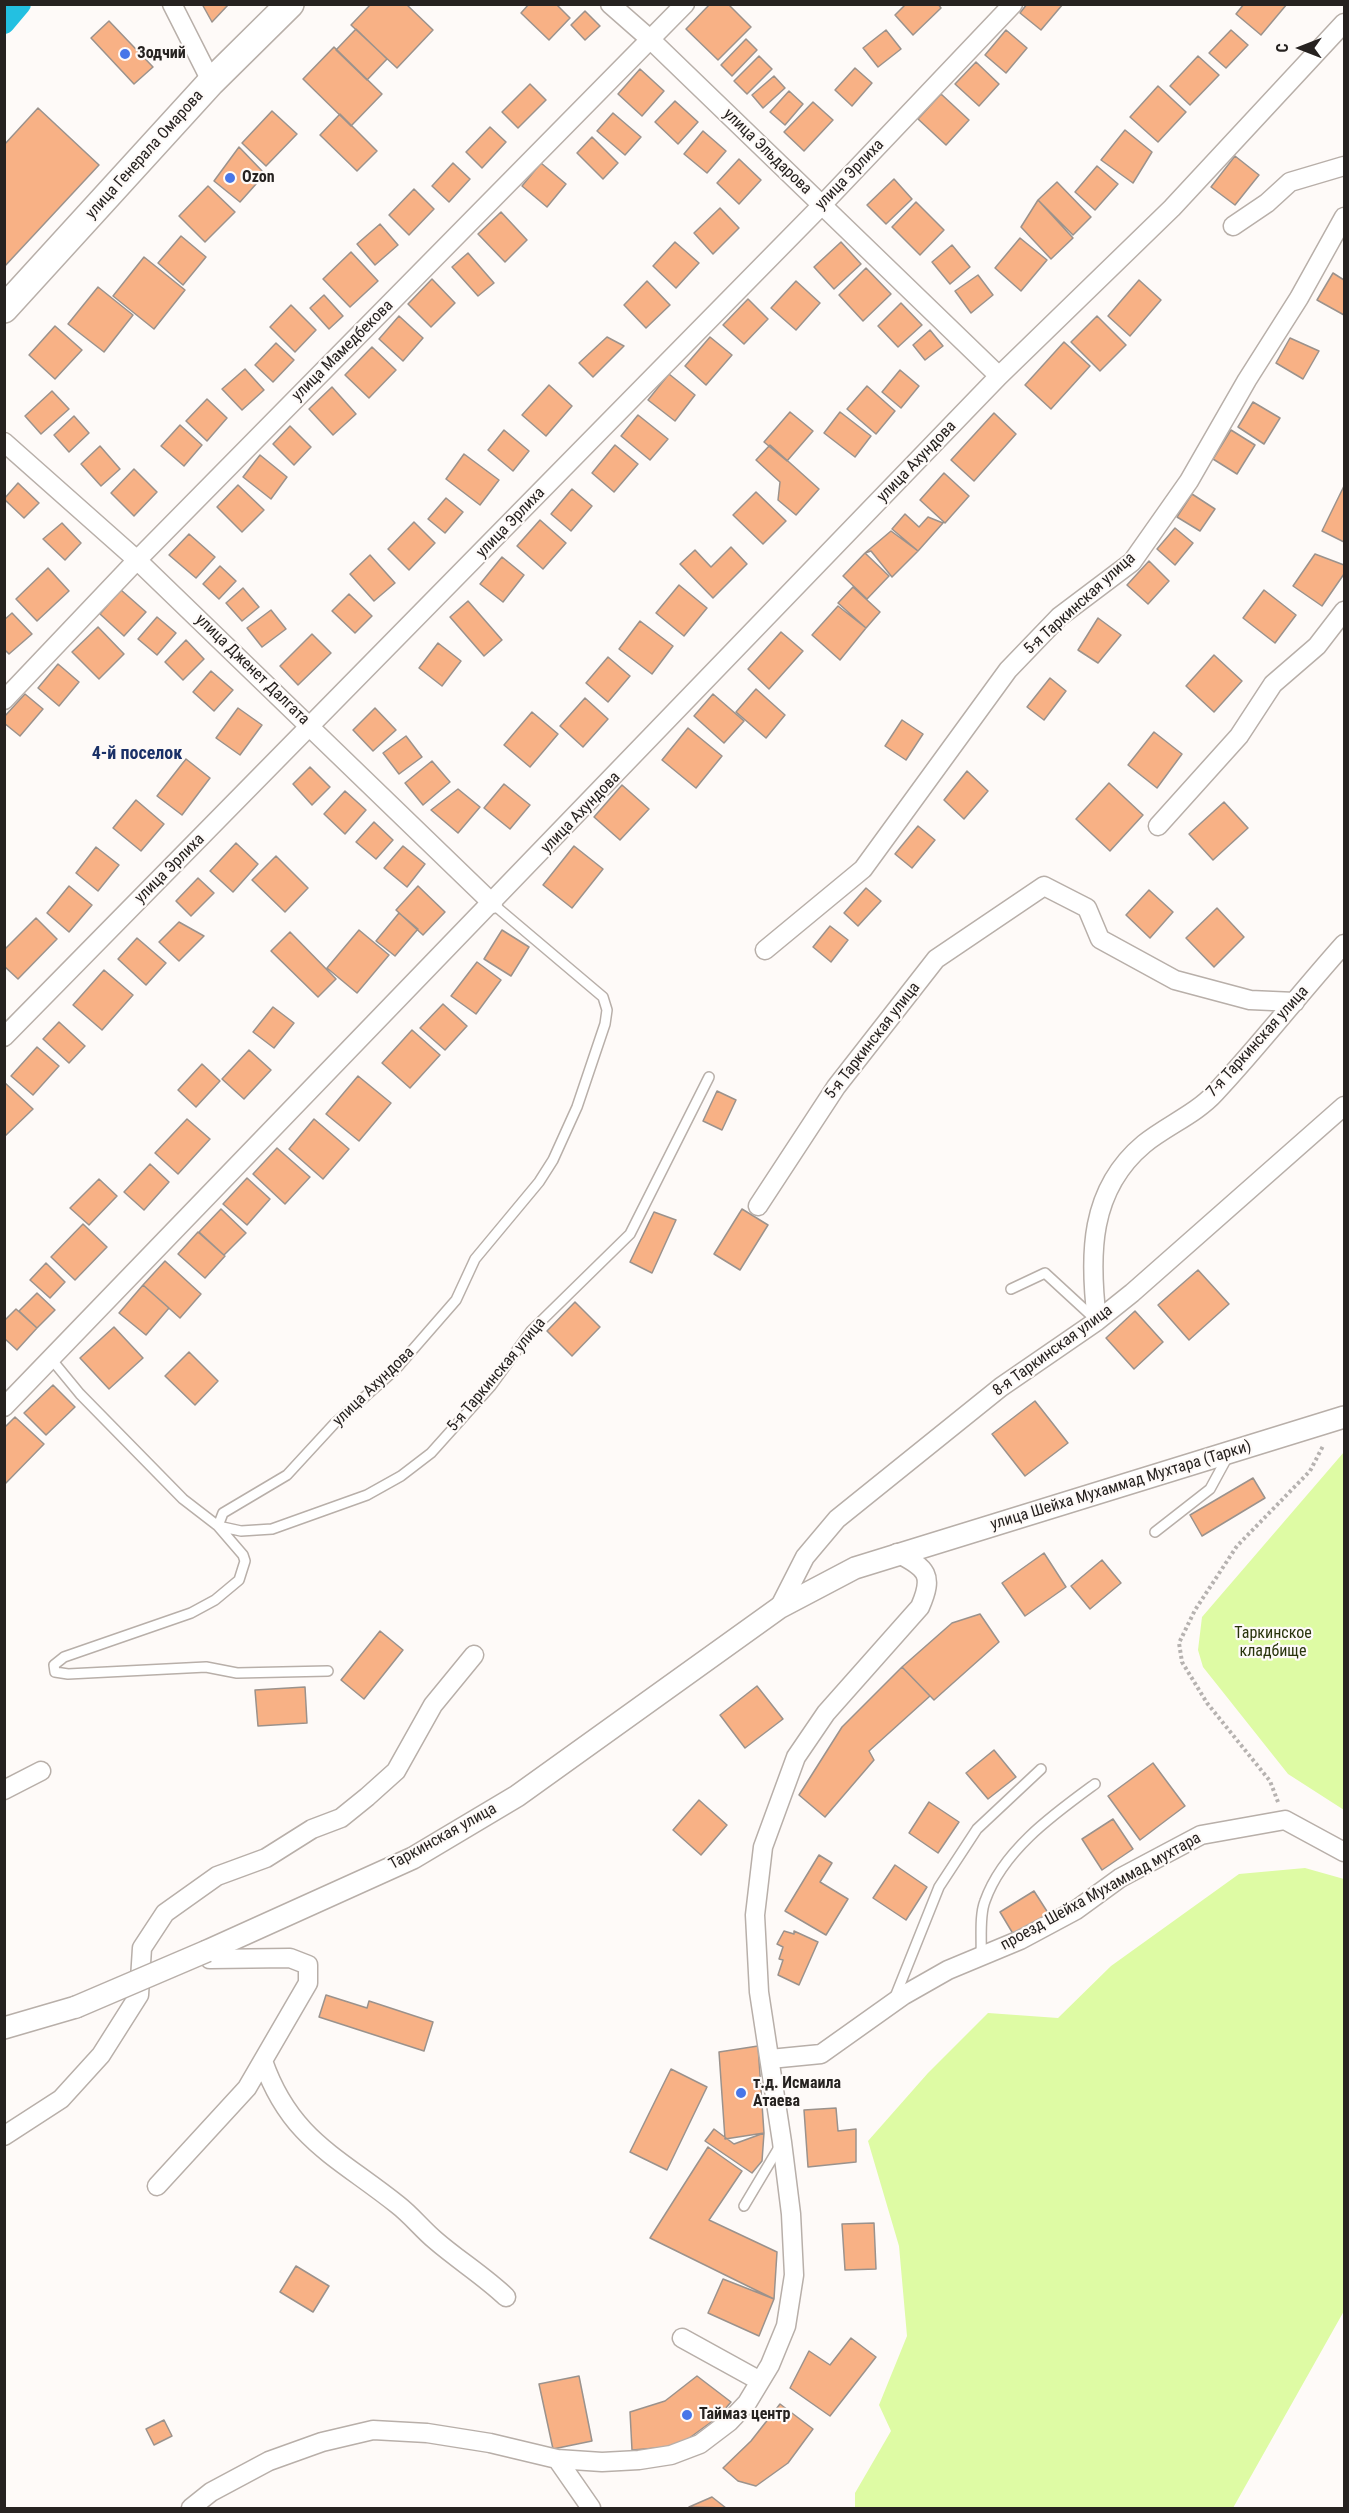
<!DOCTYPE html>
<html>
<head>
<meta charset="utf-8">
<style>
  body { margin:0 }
  #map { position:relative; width:1349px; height:2513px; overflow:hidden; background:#fefaf8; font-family:"Roboto Condensed",sans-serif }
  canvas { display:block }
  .frame { position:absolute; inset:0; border:6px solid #262220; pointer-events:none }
  .north { position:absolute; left:1271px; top:18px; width:60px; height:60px; -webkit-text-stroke:4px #fefaf8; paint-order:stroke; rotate:270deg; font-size:16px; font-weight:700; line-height:24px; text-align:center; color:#262220 }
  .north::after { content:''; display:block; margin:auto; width:21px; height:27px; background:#262220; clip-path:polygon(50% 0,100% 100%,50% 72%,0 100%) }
</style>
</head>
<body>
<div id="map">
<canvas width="1349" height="2513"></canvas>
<div class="frame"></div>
<div class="north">С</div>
</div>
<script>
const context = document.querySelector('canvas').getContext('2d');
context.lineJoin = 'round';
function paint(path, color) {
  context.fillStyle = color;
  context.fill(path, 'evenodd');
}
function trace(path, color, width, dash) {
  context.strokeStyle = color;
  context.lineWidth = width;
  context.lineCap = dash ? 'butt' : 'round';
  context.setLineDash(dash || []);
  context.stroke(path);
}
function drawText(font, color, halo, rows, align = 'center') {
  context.font = font + ' "Roboto Condensed",sans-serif';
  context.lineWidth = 4.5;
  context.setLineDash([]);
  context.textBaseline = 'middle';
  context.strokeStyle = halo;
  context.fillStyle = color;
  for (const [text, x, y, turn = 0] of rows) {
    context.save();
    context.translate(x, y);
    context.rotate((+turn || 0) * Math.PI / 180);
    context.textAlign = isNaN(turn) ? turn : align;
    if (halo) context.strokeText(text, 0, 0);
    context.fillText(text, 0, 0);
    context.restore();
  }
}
paint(new Path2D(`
  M1344 1452V1810L1288 1774 1203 1667 1198 1650 1202 1617Z
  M1305 1868 1344 1879V2311L1233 2508H855V2493L891 2431 879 2405 907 2336 899 2246 868 2141 928 2073 988 2013 1058 2018 1111 1966 1239 1874Z`), '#defba4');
trace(new Path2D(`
  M4 23 20 4`), '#23c0e1', 22);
const building = new Path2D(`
  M202 4H229L212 22Z
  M371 4H406L433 30 397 68 351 25Z
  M529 4H556L570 18 549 40 521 13Z
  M710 4H728L751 27 718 60 686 29Z
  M906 4H938L941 8 913 35 895 15Z
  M1027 4H1063L1041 30 1020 13Z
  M1244 4H1287L1261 35 1236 14Z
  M585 11 600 26 585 40 571 25Z
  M109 21 153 67 134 84 91 38Z
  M356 29 387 59 367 80 336 50Z
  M886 30 901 49 878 67 863 48Z
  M1006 30 1027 48 1006 73 985 55Z
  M1231 30 1248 45 1226 68 1209 53Z
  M746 39 757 50 732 76 721 65Z
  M334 47 382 94 351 126 303 79Z
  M759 56 772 69 747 94 734 81Z
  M1198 56 1219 75 1190 105 1170 86Z
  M976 62 999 84 979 106 955 84Z
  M855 68 872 83 852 106 835 90Z
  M640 69 664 91 642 116 618 94Z
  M774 76 785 88 763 108 752 95Z
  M530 84 546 100 518 128 502 112Z
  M1158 86 1186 112 1158 142 1130 117Z
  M789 91 803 104 785 125 770 112Z
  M941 94 969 120 946 145 918 119Z
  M675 101 698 122 678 144 655 122Z
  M813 102 833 120 804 151 784 132Z
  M38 108 99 165 4 267V145Z
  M272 111 297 134 266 166 242 143Z
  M613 113 641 137 625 155 597 131Z
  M340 114 377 151 357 171 320 135Z
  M490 127 506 142 482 168 466 152Z
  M1125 130 1152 152 1133 183 1101 160Z
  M703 131 726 151 707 173 684 154Z
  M592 137 618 163 603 179 577 153Z
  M239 147 265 174 240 202 214 181Z
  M1235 156 1259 175 1235 205 1211 187Z
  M739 159 761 180 739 204 717 183Z
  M453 163 470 179 449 202 432 186Z
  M541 163 566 184 547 207 522 186Z
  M1097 166 1118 184 1095 210 1075 192Z
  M894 179 912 199 886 224 867 205Z
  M1057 182 1091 217 1073 235 1038 200Z
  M208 186 235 212 205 242 179 216Z
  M414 189 434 209 409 235 389 215Z
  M1038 200 1073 238 1051 259 1021 227Z
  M916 202 944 230 920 255 892 227Z
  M720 208 739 228 713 254 694 233Z
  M501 212 527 240 505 262 478 234Z
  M380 224 398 245 375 265 357 244Z
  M181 236 206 257 183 285 158 263Z
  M1020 238 1047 260 1021 291 995 268Z
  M675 242 699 263 676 288 653 266Z
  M841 242 861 264 834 289 814 267Z
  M952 245 970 267 950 284 932 262Z
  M351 252 378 281 350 307 323 279Z
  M468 253 494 283 478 296 452 267Z
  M144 257 185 290 154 329 113 296Z
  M866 268 891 294 863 321 839 295Z
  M1333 273 1344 280V315L1317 300Z
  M978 275 993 295 971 313 955 291Z
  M432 279 455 303 431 327 408 304Z
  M1139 280 1161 300 1130 336 1108 316Z
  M647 281 670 305 646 328 624 305Z
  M796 281 820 303 796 330 771 308Z
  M98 287 133 315 104 352 68 324Z
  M324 295 343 316 329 329 310 308Z
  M748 299 768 319 744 344 723 325Z
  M901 303 922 325 898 347 878 326Z
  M291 305 316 330 295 352 270 327Z
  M399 316 423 338 403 361 379 339Z
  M1097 316 1126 345 1100 371 1071 342Z
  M55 326 82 350 55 379 29 355Z
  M930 330 943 346 925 360 913 345Z
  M607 337 624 346 593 377 579 363Z
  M710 337 732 355 706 385 685 366Z
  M1290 338 1319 351 1303 379 1276 363Z
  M1064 342 1090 366 1051 409 1025 385Z
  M276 343 294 360 273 382 255 365Z
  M372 347 396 370 369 398 345 375Z
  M245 369 264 390 242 410 222 389Z
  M900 370 919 386 901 408 882 392Z
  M669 374 695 395 675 421 648 400Z
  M549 385 572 406 546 436 522 415Z
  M867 386 895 411 876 434 847 409Z
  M332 387 356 414 333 435 309 409Z
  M52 391 69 409 41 434 25 416Z
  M207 399 227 418 207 441 186 421Z
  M1253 402 1280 418 1264 444 1238 427Z
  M790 412 813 431 787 461 764 442Z
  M840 412 871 436 855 457 824 433Z
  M994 413 1016 434 974 481 951 460Z
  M638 415 668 439 650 460 621 436Z
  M74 416 89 433 69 452 54 435Z
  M180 425 202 445 184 466 161 446Z
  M290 426 311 447 294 465 273 444Z
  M504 430 529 451 513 471 488 450Z
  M1231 430 1255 445 1237 474 1213 459Z
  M615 445 638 464 614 492 592 473Z
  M770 445 819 489 796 515 778 500 780 482 756 460Z
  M100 446 120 469 101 486 81 464Z
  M464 454 499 480 480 505 446 479Z
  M260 455 287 477 271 499 243 477Z
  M134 469 157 492 134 516 111 493Z
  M944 473 969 496 945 523 920 500Z
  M18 483 39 503 24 518 4 499Z
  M238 485 264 510 242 532 217 507Z
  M1344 486V542L1322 531Z
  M572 489 592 506 571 531 551 514Z
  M756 492 786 521 763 544 733 515Z
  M1192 494 1215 509 1200 531 1177 517Z
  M446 498 463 512 445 533 428 519Z
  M905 514 919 527 928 517 943 523 918 551 892 529Z
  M540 520 566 543 543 569 517 546Z
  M414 522 435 543 409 570 388 549Z
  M62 523 81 543 65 560 43 539Z
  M1175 528 1193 543 1175 565 1157 549Z
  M891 531 918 551 892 577 871 551 865 553Z
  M189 534 215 557 196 578 169 555Z
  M731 547 747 564 713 598 680 564 695 550 711 567Z
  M865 553 889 576 867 599 843 576Z
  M1315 554 1344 565V574L1322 606 1293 586Z
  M370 555 395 583 374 601 350 574Z
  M502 557 524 575 503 602 480 584Z
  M1149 561 1169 581 1148 604 1127 585Z
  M220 566 236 581 219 599 203 584Z
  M48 568 69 591 37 621 16 599Z
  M679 585 707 608 684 636 656 613Z
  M853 587 880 612 866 628 838 603Z
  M243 588 259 607 242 621 226 603Z
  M121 590 146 612 124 636 100 614Z
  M1264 590 1296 615 1275 643 1243 618Z
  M349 594 372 616 355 633 332 611Z
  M468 601 502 640 484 656 450 617Z
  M838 606 866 628 840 660 812 635Z
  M271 610 286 629 262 647 247 628Z
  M12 613 32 634 9 654 4 649V620Z
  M157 617 176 633 157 655 138 639Z
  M1098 618 1121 635 1098 663 1078 650Z
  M640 621 673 646 652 674 619 649Z
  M98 627 124 654 99 679 72 652Z
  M781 632 803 651 769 689 748 669Z
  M312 634 331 653 298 685 280 666Z
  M186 640 204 659 183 680 165 662Z
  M438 643 461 661 442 686 419 668Z
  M1214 655 1242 681 1214 712 1186 686Z
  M608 657 630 676 608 702 586 683Z
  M58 664 79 682 59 706 38 688Z
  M211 671 233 690 214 711 193 692Z
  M1050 678 1066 691 1044 720 1027 707Z
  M756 689 785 715 766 738 736 712Z
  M25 694 43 709 20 736 4 723V717Z
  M713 694 744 721 724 743 694 716Z
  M585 698 608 719 583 747 560 726Z
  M238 708 262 725 240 755 216 738Z
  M375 708 396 730 373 751 353 730Z
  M532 712 558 734 530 767 504 745Z
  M902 720 923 734 906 760 885 746Z
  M688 728 722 756 696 788 662 760Z
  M1154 732 1182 754 1157 788 1128 765Z
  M406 736 422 757 399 774 383 753Z
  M186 759 210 778 182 815 157 796Z
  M432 761 450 782 423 805 405 783Z
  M310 767 330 787 312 805 293 784Z
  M967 771 988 791 964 819 944 800Z
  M1109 783 1143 815 1110 851 1076 819Z
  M504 784 530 805 510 829 484 808Z
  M622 785 649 809 620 840 594 817Z
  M458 789 480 807 458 833 431 810Z
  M345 791 366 810 345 834 324 814Z
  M136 800 164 824 141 851 113 828Z
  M1224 802 1248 828 1213 860 1189 834Z
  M374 822 393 840 376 859 356 842Z
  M918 826 935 840 912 868 895 854Z
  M236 843 258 864 233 892 210 871Z
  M403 846 425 864 407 887 384 868Z
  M574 846 603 869 572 908 543 885Z
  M96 847 119 865 98 891 76 873Z
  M276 856 308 888 285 912 252 880Z
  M198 878 214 893 191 916 176 901Z
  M69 886 92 905 69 932 47 913Z
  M418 886 445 912 423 935 396 910Z
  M866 888 881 901 858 926 844 913Z
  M1149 890 1173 912 1150 938 1126 915Z
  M1217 908 1244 937 1214 967 1186 938Z
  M399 913 418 929 395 956 376 941Z
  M36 918 57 939 18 979 4 966V950Z
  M179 922 204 936 179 961 159 942Z
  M830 926 848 940 831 962 813 947Z
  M359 930 389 955 357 993 327 968Z
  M502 930 529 947 511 976 484 959Z
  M290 932 336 979 318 997 271 951Z
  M137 938 166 963 146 985 118 959Z
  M477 962 501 980 476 1014 451 996Z
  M104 970 133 995 102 1030 73 1005Z
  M443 1004 467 1026 445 1050 420 1028Z
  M273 1007 294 1023 274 1048 253 1032Z
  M59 1022 85 1046 69 1063 43 1039Z
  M412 1030 440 1055 410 1088 382 1063Z
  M37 1047 59 1066 33 1095 11 1076Z
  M249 1050 271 1070 244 1099 222 1079Z
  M202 1064 220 1081 196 1107 178 1090Z
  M358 1076 391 1103 359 1141 326 1114Z
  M4 1082 33 1109 4 1137Z
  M717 1091 736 1100 722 1130 703 1121Z
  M187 1119 210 1139 178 1174 155 1153Z
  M314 1119 349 1149 323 1179 289 1149Z
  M277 1148 310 1177 285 1204 253 1174Z
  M150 1164 169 1182 144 1210 124 1192Z
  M247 1178 270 1199 247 1225 223 1204Z
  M99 1179 117 1196 89 1225 70 1208Z
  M221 1209 246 1233 224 1255 199 1232Z
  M742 1209 768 1225 740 1270 714 1254Z
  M654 1212 676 1220 652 1273 630 1262Z
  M83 1224 107 1247 75 1280 51 1257Z
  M198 1232 225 1256 205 1278 178 1254Z
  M165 1261 201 1294 180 1318 143 1285Z
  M46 1263 65 1282 50 1298 30 1280Z
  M1198 1270 1229 1304 1189 1340 1158 1305Z
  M143 1285 169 1308 146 1335 119 1313Z
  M37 1293 55 1310 37 1328 19 1311Z
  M575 1302 600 1327 572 1356 547 1331Z
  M16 1309 37 1328 17 1350 4 1338V1321Z
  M1135 1311 1163 1342 1134 1369 1106 1338Z
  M114 1327 143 1358 109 1389 80 1358Z
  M189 1352 218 1381 195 1405 165 1376Z
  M53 1385 75 1407 46 1435 24 1413Z
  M1035 1401 1068 1443 1025 1476 992 1434Z
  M15 1417 44 1444 4 1485V1428Z
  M1253 1478 1265 1498 1202 1536 1190 1515Z
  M1044 1553 1066 1587 1025 1616 1002 1583Z
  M1102 1560 1121 1583 1090 1609 1071 1586Z
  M980 1614 999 1642 934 1700 902 1667 952 1623Z
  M380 1631 403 1650 364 1699 341 1680Z
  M902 1667 930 1696 869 1751 874 1760 825 1817 799 1795 842 1727Z
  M757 1686 783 1719 745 1748 720 1715Z
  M305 1687 307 1723 258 1726 255 1690Z
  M994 1750 1016 1777 988 1799 966 1773Z
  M1153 1763 1185 1806 1140 1840 1108 1796Z
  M699 1800 727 1825 701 1855 673 1830Z
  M929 1802 959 1822 938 1853 909 1833Z
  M1113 1819 1133 1849 1102 1870 1082 1839Z
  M819 1855 832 1863 820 1882 848 1899 826 1935 785 1911Z
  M895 1865 927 1887 906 1920 873 1898Z
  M1034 1891 1050 1916 1015 1937 1000 1912Z
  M784 1931 794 1934V1931L818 1942 799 1985 778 1975 783 1960 779 1959 783 1947 777 1944Z
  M326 1995 367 2008 369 2001 433 2022 424 2051 319 2017Z
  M758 2046 764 2133 725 2139 719 2052Z
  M671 2069 707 2087 667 2170 630 2152Z
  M836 2108 838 2131 856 2129V2162L808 2167 804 2110Z
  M714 2129 734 2144 764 2133 762 2161 752 2173 705 2141Z
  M708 2147 742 2171 709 2220 777 2252 774 2299 650 2238Z
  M874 2223 876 2269 845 2270 842 2224Z
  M296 2266 329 2286 313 2312 280 2292Z
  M723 2279 774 2299 759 2336 708 2313Z
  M851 2338 876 2357 830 2416 790 2388 809 2351 830 2365Z
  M579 2376 592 2441 553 2449 539 2384Z
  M697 2376 731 2402 718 2417 688 2439 669 2447 632 2450 630 2412 665 2401Z
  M780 2404 813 2429 788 2463 756 2486 738 2481 723 2468 751 2441Z
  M164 2420 172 2436 154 2445 146 2429Z
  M712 2497 726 2508 689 2507Z`);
paint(building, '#f8b185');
trace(building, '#9b928c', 1.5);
const service = new Path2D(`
  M493 904 603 997 607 1010 605 1024 577 1107 553 1160 539 1182 475 1259 456 1300 395 1370 334 1424 287 1475 223 1513 218 1526 241 1531 272 1529 367 1495 401 1476 431 1453 491 1386 531 1331 630 1234 709 1077
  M1011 1289 1045 1273 1095 1319
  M52 1360 80 1394 183 1499 218 1526 243 1555 245 1561 239 1580 215 1600 191 1613 64 1657 54 1665 55 1672 68 1674 206 1667 237 1673 328 1671
  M1155 1532 1210 1489 1228 1456
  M981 1956C982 1940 979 1916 985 1901 1003 1850 1054 1814 1095 1784
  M895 1997 939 1887 977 1829 1041 1769
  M744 2206 781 2144`);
const minor = new Path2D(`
  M172 4 210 79
  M610 4 651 40 999 376
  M1233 226 1267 203 1290 182 1344 166
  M4 442 137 560 493 904
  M4 700 137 560 685 4
  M1158 826 1239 736 1273 684 1317 646 1344 611
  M765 950 863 869 1008 670 1059 617 1132 562 1189 481 1247 380 1299 298 1344 217
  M4 1037 822 205 1013 4
  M758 1206 836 1087 936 959 1044 886 1087 908 1100 939 1175 980 1250 1000 1295 1002
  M1097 1321C1089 1255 1089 1190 1144 1144 1166 1126 1196 1114 1215 1093 1260 1045 1300 993 1344 944
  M4 1407 999 376 1172 208 1344 23
  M779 1608 805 1557 837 1519 1001 1387 1097 1321 1132 1293 1344 1106
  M4 1790 41 1771
  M770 2059 821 2054 904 1995 948 1970 1020 1940 1076 1910 1120 1878 1201 1835 1285 1820 1344 1852
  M263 2061C290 2139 338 2157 398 2205 411 2215 422 2229 435 2240 458 2260 484 2276 506 2297
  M4 2136 61 2099 101 2055 139 1995 142 1948 165 1913 217 1876 266 1858 312 1829 341 1818 367 1797 396 1771 433 1705 474 1655
  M157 2186 247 2088 308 1983V1965L290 1958 210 1959 207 1951
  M682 2338 760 2381
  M557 2459 591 2508
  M191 2508 211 2492 269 2461 322 2442 373 2430 427 2433 490 2443 557 2459 602 2462 639 2460 671 2455 700 2444 729 2422 747 2403 770 2365 786 2326 794 2275 791 2214 782 2142 759 1992 755 1915 763 1847 796 1757 826 1713 920 1607C934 1575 927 1568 897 1553`);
const tertiary = new Path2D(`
  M207 1951 413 1858 517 1796 779 1608 855 1568 1344 1417
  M4 2028 76 2007`);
const primary = new Path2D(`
  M4 309 211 82 290 4`);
trace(service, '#b8afa9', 12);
trace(minor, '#b8afa9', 21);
trace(tertiary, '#b8afa9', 24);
trace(primary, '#b8afa9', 30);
trace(new Path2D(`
  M1278 1802 1270 1781 1207 1703 1182 1662 1179 1643 1195 1610 1237 1546 1310 1471 1323 1446`), '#b6b2b0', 4, [3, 3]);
trace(service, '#fff', 9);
trace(minor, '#fff', 18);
trace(tertiary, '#fff', 21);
trace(primary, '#fff', 27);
const tertiaryBridge = new Path2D(`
  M76 2007 207 1951`);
trace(tertiaryBridge, '#b8afa9', 24, []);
trace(tertiaryBridge, '#fff', 21);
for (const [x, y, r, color] of [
  [125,54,6,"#4876e8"],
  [230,178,6,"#4876e8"],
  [741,2093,6,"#4876e8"],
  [687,2415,6,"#4876e8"]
]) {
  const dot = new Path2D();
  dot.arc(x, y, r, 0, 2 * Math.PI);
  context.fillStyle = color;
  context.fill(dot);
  trace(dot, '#fefaf8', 2);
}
drawText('bold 16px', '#262220', '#fefaf8', [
  ["Зодчий",137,54],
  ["Ozon",242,178],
  ["т.д. Исмаила",753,2084],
  ["Атаева",753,2102],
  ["Таймаз центр",699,2415]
], 'left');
drawText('16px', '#262220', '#fefaf8', [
  ["улица Эльдарова",767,152,44],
  ["улица Генерала Омарова",145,155,-48],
  ["улица Эрлиха",850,175,-46],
  ["улица Мамедбекова",343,351,-45],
  ["улица Ахундова",917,462,-46],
  ["улица Эрлиха",511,523,-46],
  ["5-я Таркинская улица",1080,604,-42],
  ["улица Дженет Далгата",252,670,44],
  ["улица Ахундова",581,813,-46],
  ["улица Эрлиха",170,869,-45],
  ["5-я Таркинская улица",873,1041,-52],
  ["7-я Таркинская улица",1258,1042,-48],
  ["8-я Таркинская улица",1053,1351,-36],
  ["5-я Таркинская улица",497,1375,-50],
  ["улица Ахундова",374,1387,-44],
  ["улица Шейха Мухаммад Мухтара (Тарки)",1121,1486,-17],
  ["Таркинская улица",443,1837,-29],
  ["проезд Шейха Мухаммад мухтара",1101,1892,-29]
]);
drawText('16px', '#29340c', '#fefaf8', [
  ["Таркинское",1273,1634],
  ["кладбище",1273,1652]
]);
drawText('bold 18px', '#1a3067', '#fefaf8', [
  ["4-й поселок",137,754]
]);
</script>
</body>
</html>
